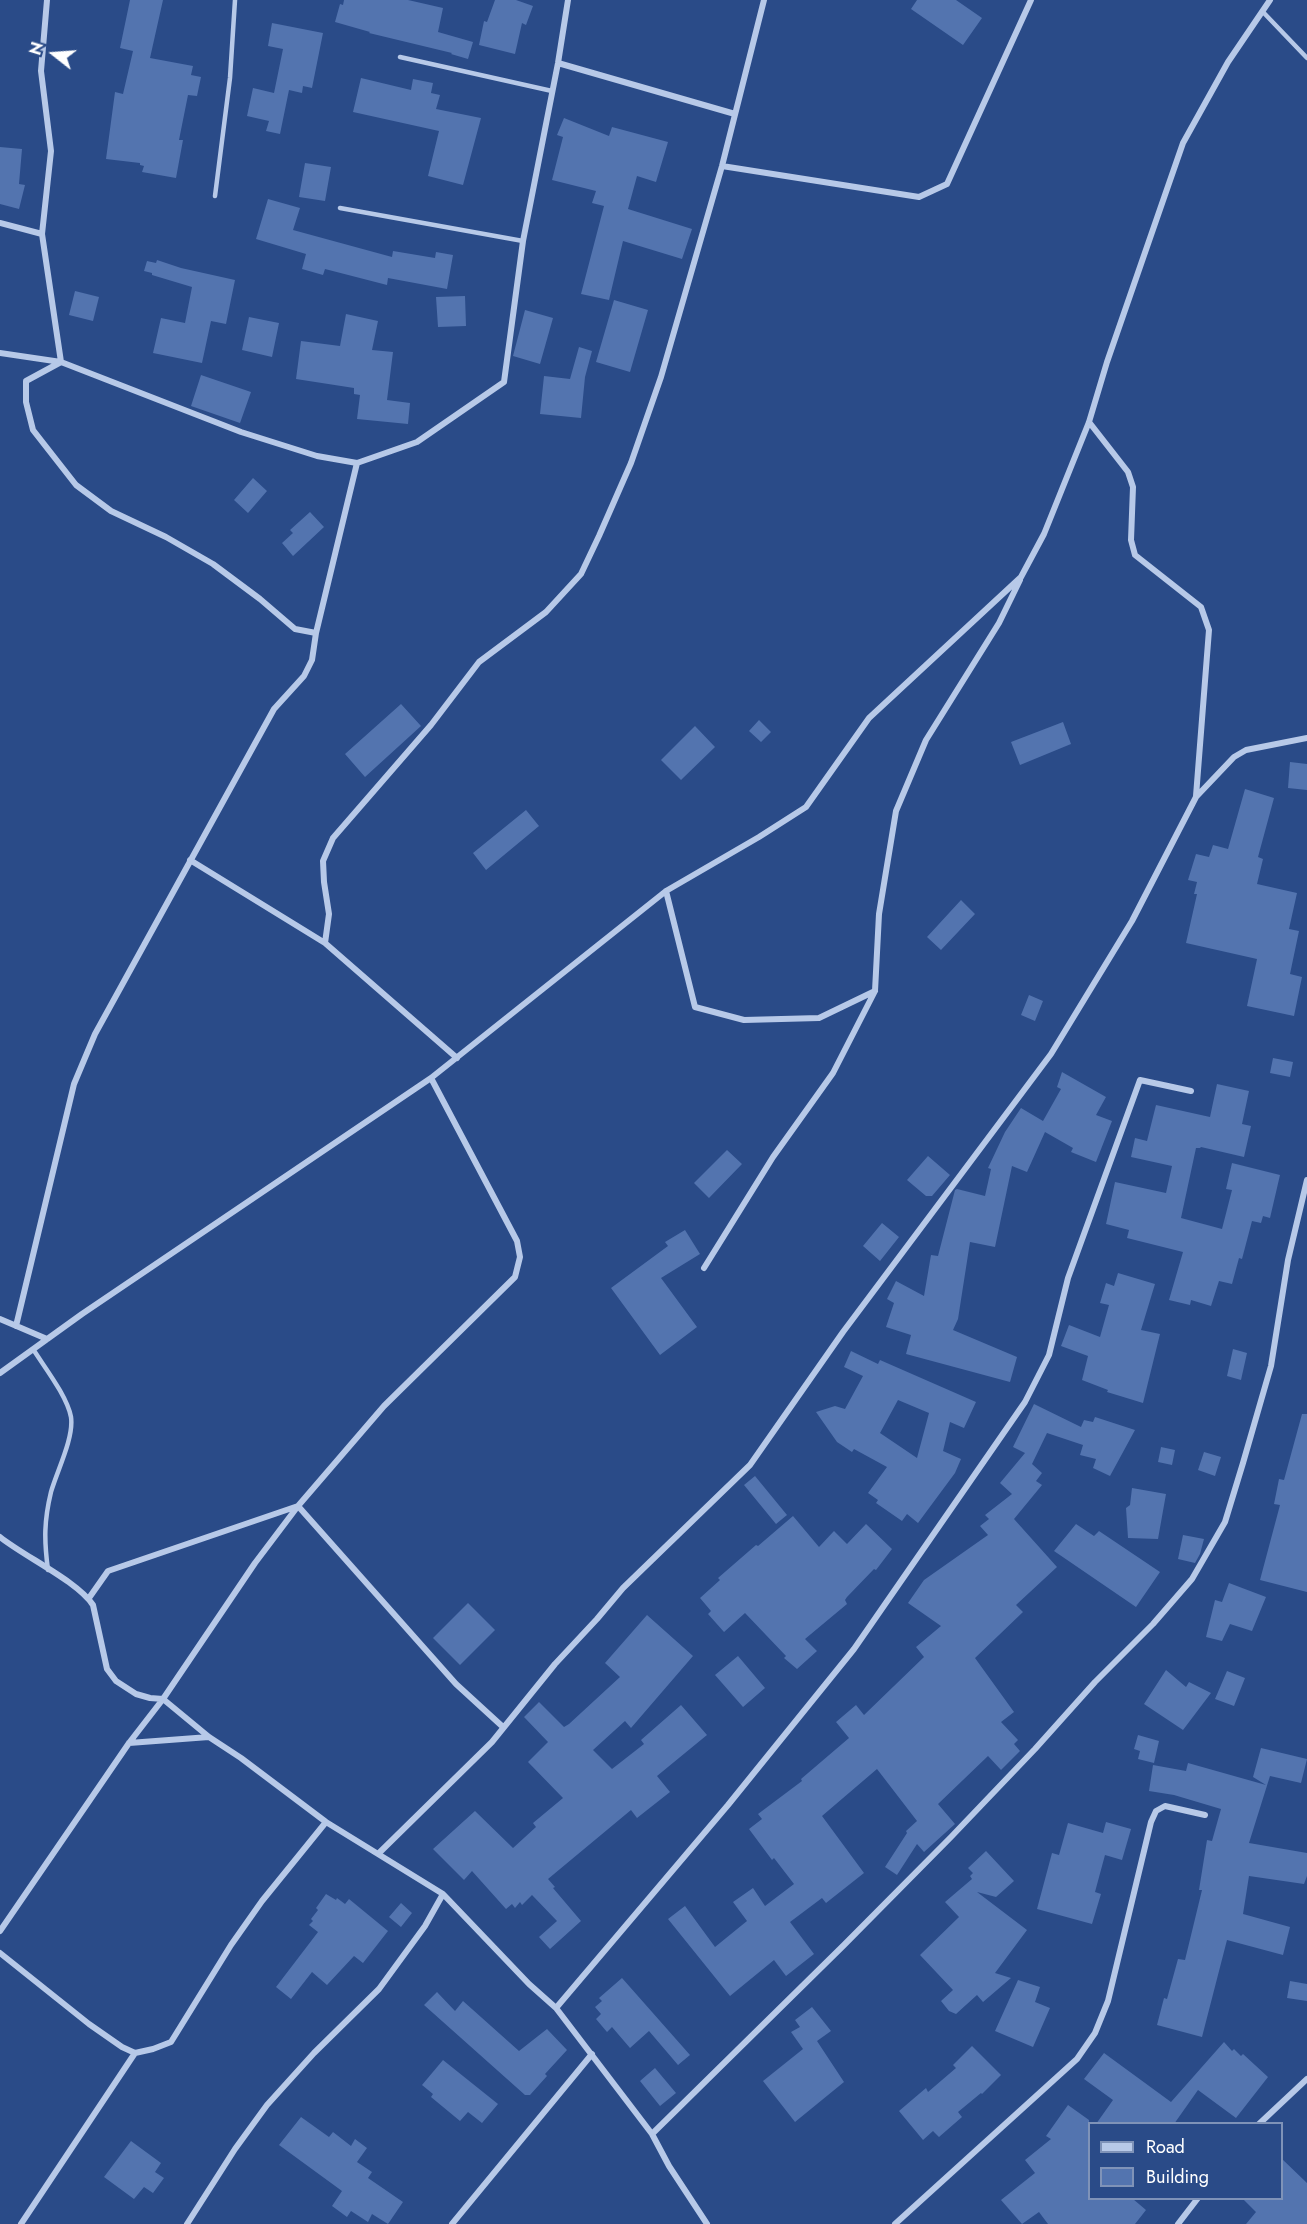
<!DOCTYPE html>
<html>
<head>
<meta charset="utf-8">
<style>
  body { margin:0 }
  #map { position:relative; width:1307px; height:2224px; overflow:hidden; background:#2a4b88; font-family:Jost,sans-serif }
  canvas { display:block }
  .legend { position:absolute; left:1088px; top:2122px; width:195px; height:78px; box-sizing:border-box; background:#2a4b88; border:2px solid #7f93b8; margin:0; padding:8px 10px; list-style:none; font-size:18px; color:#fff }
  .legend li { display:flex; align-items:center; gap:12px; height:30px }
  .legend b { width:30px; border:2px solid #7f93b8 }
  .north { position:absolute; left:24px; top:24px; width:60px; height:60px; -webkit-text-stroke:4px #2a4b88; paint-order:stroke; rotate:287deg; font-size:16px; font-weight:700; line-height:24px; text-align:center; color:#fff }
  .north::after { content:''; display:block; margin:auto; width:21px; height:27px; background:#fff; clip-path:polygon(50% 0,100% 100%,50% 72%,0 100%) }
</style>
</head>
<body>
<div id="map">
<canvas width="1307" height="2224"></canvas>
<ul class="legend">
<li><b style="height:8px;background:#b7c9e8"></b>Road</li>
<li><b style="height:16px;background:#5374af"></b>Building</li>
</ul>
<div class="north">N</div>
</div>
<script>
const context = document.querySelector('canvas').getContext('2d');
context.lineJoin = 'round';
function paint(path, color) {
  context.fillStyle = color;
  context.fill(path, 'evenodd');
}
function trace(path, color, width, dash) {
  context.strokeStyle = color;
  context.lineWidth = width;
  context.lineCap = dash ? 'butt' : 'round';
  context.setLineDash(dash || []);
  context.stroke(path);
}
paint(new Path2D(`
  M130 0H163L150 58 193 66 191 75 201 77 197 96 188 95 179 140H183L176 178 142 172 144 166 140 165V163L106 159 115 92 123 94 133 51 120 48Z
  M344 0H408L443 8 438 32 473 42 468 59 451 54 452 53 369 33 370 32 335 22 340 4 343 5Z
  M495 0H516L533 6 526 25 522 23 515 54 479 45 484 21 487 22Z
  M917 0H956L982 18 963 45 911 9Z
  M272 23 323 33 312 88 303 86 302 93 289 90 280 134 266 131 269 121 247 116 253 88 274 93 283 49 268 46Z
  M361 78 411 90 413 79 433 83 431 93 440 95 436 109 481 118 463 185 428 176 439 131 353 112Z
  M564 118 609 136 612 127 668 142 656 182 637 176 628 209 692 229 682 259 623 241 609 300 581 294 604 206 592 203 596 191 552 180 563 137 557 135Z
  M0 147 22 149 19 184 25 185 19 209 0 204Z
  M305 163 331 167 325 201 299 197Z
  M268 199 300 208 293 230 392 257 393 251 435 258 436 252 453 255 447 289 388 278 387 285 325 269 323 275 302 269 306 254 256 239Z
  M157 260 181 268 235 280 226 324 211 321 202 363 153 353 161 318 185 323 192 287 152 275V273L144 271 147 261 156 263Z
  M75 291 99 297 93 321 69 315Z
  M465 296 466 326 438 327 436 297Z
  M614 300 648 310 630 372 596 362Z
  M525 310 553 318 540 364 513 356Z
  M346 314 378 321 372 350 393 352 387 400 410 403 408 424 357 419 360 395 354 394V388L296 379 301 341 340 346Z
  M249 317 279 323 272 357 242 350Z
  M579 347 592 351 585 377 581 418 540 414 544 376 570 379Z
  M201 375 251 392 240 423 191 406Z
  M253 478 267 491 248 513 234 500Z
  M310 512 324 527 293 556 282 543 293 533 290 530Z
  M401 704 421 726 365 777 345 754Z
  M759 720 771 732 761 742 749 731Z
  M1063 722 1071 744 1020 765 1011 742Z
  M695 726 715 747 681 780 661 760Z
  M1290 762 1307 764V790L1288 788Z
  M1245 789 1274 798 1258 857 1263 859 1257 884 1297 893 1289 929 1299 931 1290 974 1302 977 1294 1016 1247 1006 1257 959 1186 943 1197 894H1194L1197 882 1188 880 1196 854 1209 857 1213 845 1228 849Z
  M526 810 539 826 486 870 473 853Z
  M961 900 975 914 941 950 927 937Z
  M1029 995 1043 1001 1035 1021 1021 1015Z
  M1273 1058 1293 1062 1290 1077 1270 1073Z
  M1062 1072 1106 1097 1096 1115 1112 1121 1096 1162 1071 1152 1073 1148 1045 1132 1027 1172 1012 1166 995 1247 970 1242 958 1319 953 1330 1017 1357 1010 1382 906 1354 911 1335 886 1327 894 1303 887 1299 896 1281 924 1296 931 1255 938 1256 955 1190 957 1189 985 1196 991 1169 988 1168 1005 1132 1021 1108 1043 1121 1061 1089 1057 1087Z
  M1217 1084 1249 1091 1242 1124 1251 1126 1244 1157 1201 1147 1200 1148H1196L1181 1218 1222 1229 1232 1190 1226 1189 1232 1163 1280 1175 1270 1218 1263 1216 1261 1223 1252 1221 1242 1259 1239 1258 1232 1284 1219 1281 1211 1306 1191 1300 1190 1305 1169 1300 1183 1252 1127 1238 1129 1230 1106 1224 1115 1182 1166 1193 1172 1166 1131 1157 1135 1138 1147 1141 1156 1105 1210 1117Z
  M727 1150 742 1164 709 1198 694 1183Z
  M928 1156 950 1175 932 1196H926L907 1180Z
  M882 1223 899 1237 880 1261 863 1246Z
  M685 1230 700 1254 661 1278 697 1327 660 1355 611 1288 668 1246 665 1242Z
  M1118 1273 1155 1284 1141 1330 1160 1334 1143 1403 1107 1392 1108 1390 1082 1380 1088 1356 1061 1346 1069 1325 1100 1337 1109 1305 1100 1303 1106 1283 1114 1286Z
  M1233 1349 1247 1353 1241 1380 1227 1376Z
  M851 1351 878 1364 880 1360 976 1402 964 1428 950 1422 943 1451 961 1459 955 1473 918 1523 907 1514 902 1521 876 1503 878 1500 868 1493 887 1467 854 1449 852 1452 837 1442 816 1412 835 1406 845 1409 863 1376 844 1367ZM898 1400 929 1413 917 1458 880 1433Z
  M1034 1404 1081 1427 1084 1420 1093 1422 1095 1417 1135 1430 1110 1476 1093 1468 1096 1459 1080 1455 1083 1445 1047 1433 1032 1464 1042 1473 1036 1481 1042 1485 1014 1519 1057 1567 1016 1605 1023 1612 975 1658 1014 1712 1001 1722 1018 1740 1014 1744 1020 1751 1001 1770 988 1756 938 1804 955 1824 924 1852 917 1844 897 1875 885 1867 907 1833 906 1831 917 1821 877 1769 822 1816 864 1873 826 1903 822 1898 790 1922 814 1954 786 1976 774 1960 730 1996 668 1919 685 1906 715 1947 747 1921 733 1902 753 1888 765 1906 794 1884 774 1858 772 1860 749 1829 762 1819 758 1814 802 1781 801 1779 849 1738 836 1722 856 1705 864 1715 924 1657 916 1647 941 1626 908 1603 924 1580 988 1535 980 1526 989 1519 985 1515 1012 1494 1000 1483 1025 1453 1013 1447Z
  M1302 1414H1307V1592L1260 1580 1280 1505 1274 1504 1279 1479 1284 1480Z
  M1161 1447 1175 1450 1172 1465 1158 1462Z
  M1204 1452 1221 1457 1215 1476 1198 1470Z
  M755 1476 787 1515 776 1524 744 1485Z
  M1132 1488 1166 1494 1158 1539 1128 1538 1126 1508 1130 1505Z
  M793 1516 819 1547 834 1531 847 1544 866 1524 892 1549 876 1570 874 1569 847 1597 845 1600 847 1604 805 1639 817 1651 797 1669 784 1658 786 1656 745 1613 724 1632 708 1614 711 1611 700 1598 720 1580 718 1578 756 1545 758 1546Z
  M1076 1524 1094 1536 1099 1531 1160 1572 1136 1607 1054 1551Z
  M1183 1535 1204 1539 1200 1554 1195 1563 1178 1559Z
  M1229 1583 1266 1597 1252 1631 1230 1624 1222 1641 1206 1637 1215 1600 1222 1602Z
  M468 1603 495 1630 460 1665 433 1638Z
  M647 1615 693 1656 631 1728 625 1721 593 1750 612 1769 644 1744 641 1740 681 1705 707 1735 657 1776 670 1792 637 1818 631 1810 548 1879 555 1887 553 1888 581 1921 550 1949 539 1937 557 1921 532 1895 522 1905 520 1902 515 1908 512 1904 506 1909 472 1871 464 1880 433 1849 475 1811 513 1848 536 1827 533 1823 563 1798 528 1762 548 1742 524 1717 539 1702 564 1727 569 1724 620 1677 605 1663Z
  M738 1656 765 1688 743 1707 715 1675Z
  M1166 1670 1186 1687 1189 1682 1211 1693 1183 1730 1144 1704Z
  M1227 1671 1245 1678 1234 1706 1215 1699Z
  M1138 1735 1159 1741 1154 1763 1138 1759 1140 1751 1134 1749Z
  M1261 1748 1307 1759 1301 1783 1270 1776 1249 1843 1307 1853V1876L1304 1884 1249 1876 1243 1914 1290 1927 1283 1955 1227 1940 1202 2037 1157 2025 1164 1998 1167 1999 1178 1959 1185 1960 1202 1890H1199L1207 1840 1212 1841 1221 1809 1174 1795 1149 1791 1153 1765 1186 1771 1188 1763 1266 1785 1253 1777Z
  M1106 1822 1131 1829 1122 1860 1105 1855 1095 1892 1101 1894 1092 1924 1037 1909 1052 1853 1059 1855 1068 1823 1103 1833Z
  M986 1851 1014 1881 996 1897 977 1892 1027 1930 995 1973 1011 1978 983 2002 977 1995 956 2014 949 2011 941 2001 953 1990 920 1955 959 1917 945 1902 972 1879 970 1876 973 1873 968 1868Z
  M326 1894 336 1900 337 1898 345 1904 349 1899 388 1931 363 1963 354 1956 327 1985 312 1972 291 1999 276 1987 318 1932 309 1925 313 1921 311 1919 318 1910 316 1908Z
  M401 1903 412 1913 401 1927 389 1917Z
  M622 1978 690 2055 678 2065 649 2031 630 2048 612 2027 607 2032 596 2019 601 2014 595 2007 602 2001 599 1998Z
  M1018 1980 1040 1987 1035 2002 1050 2008 1033 2047 995 2031Z
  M1290 1981 1307 1984V2001L1287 1998Z
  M437 1992 455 2011 463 2001 519 2051 547 2029 567 2050 545 2074 547 2076 530 2095H525L424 2005Z
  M812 2007 831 2031 817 2041 844 2082 795 2122 763 2081 803 2049 791 2032 800 2027 795 2020Z
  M1224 2042 1232 2051 1234 2049 1241 2056 1243 2054 1268 2077 1236 2118 1198 2090 1174 2124H1096L1113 2100 1084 2079 1104 2053 1171 2102Z
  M972 2046 1001 2075 982 2094 981 2093 958 2112 962 2117 939 2137 933 2131 923 2140 899 2111 926 2088 928 2092 956 2068 953 2065Z
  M443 2060 498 2104 482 2123 468 2112 460 2121 431 2097 433 2094 422 2085Z
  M655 2068 676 2093 660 2106 640 2081Z
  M1068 2105 1089 2120V2199H1133L1146 2210 1135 2224H1048L1039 2212 1022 2224 1001 2200 1035 2173 1025 2160 1051 2139 1046 2136Z
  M301 2117 329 2137 333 2132 351 2146 355 2139 367 2148 357 2162 372 2172 368 2178 403 2202 388 2224 372 2214 368 2222 351 2211 347 2217 332 2206 342 2191 279 2145Z
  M131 2141 161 2163 155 2172 164 2178 153 2193 144 2187 134 2199 104 2177Z
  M1281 2158 1307 2183V2224H1246L1256 2212 1243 2199H1281Z`), '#5374af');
trace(new Path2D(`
  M1263 12 1307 58
  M400 57 552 91
  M215 196 230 78 235 0
  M340 208 523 241
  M33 1349C45 1368 67 1396 71 1417 74 1438 57 1471 51 1492 44 1521 44 1540 48 1570`), '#b7c9e8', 4.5);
trace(new Path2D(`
  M47 0 41 71 51 151 42 234 61 362 26 381V402L33 430 76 485 111 511 166 537 213 564 260 599 295 629 316 633 357 463
  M558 63 735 114
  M722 166 919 197 947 184 1031 0
  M0 223 42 234
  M0 353 61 362 241 432 317 456 357 463 417 442 504 382 523 241 558 63 568 0
  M1089 422 1128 472 1133 487 1131 540 1135 555 1201 607 1209 630 1196 796
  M190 860 325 943 457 1058
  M666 891 695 1007 744 1020 819 1018 875 991
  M325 943 329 914 324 882 323 861 333 838 431 725 479 662 546 612 581 574 599 536 631 463 661 377 722 166 764 0
  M704 1268 773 1157 833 1073 875 991 879 914 896 811 926 740 999 623 1020 580
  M0 1319 47 1339
  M16 1326 74 1084 95 1034 274 709 304 676 312 660 316 633
  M0 1373 82 1314 431 1078 666 891 759 837 806 807 869 718 1021 577 1044 534 1089 422 1107 362 1183 143 1228 62 1270 0
  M0 1537C25 1557 77 1581 93 1605L107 1669 116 1681 136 1694 150 1698 163 1699 209 1737 241 1758 326 1822 443 1894 529 1984 556 2008 652 2134 669 2166 707 2224
  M89 1598 108 1571 298 1506 456 1684 503 1727
  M129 1743 209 1737
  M378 1854 492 1742 555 1664 597 1619 623 1588 750 1465 843 1332 1051 1054 1132 921 1196 797 1234 757 1246 750 1307 738
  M0 1931 129 1743 163 1699 255 1563 298 1506 384 1406 515 1277 520 1257 517 1241 431 1078
  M0 1953 89 2024 122 2047 135 2053 153 2049 171 2042 231 1945 262 1901 326 1822
  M556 2008 728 1805 854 1649 1025 1402 1049 1355 1068 1278 1140 1080 1191 1091
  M1259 2124 1307 2079
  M652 2134 844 1945 951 1837 1035 1749 1095 1682 1153 1624 1192 1579 1225 1522 1243 1463 1271 1366 1288 1260 1307 1180
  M21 2224 135 2053
  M187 2224 235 2149 267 2105 314 2053 379 1989 425 1926 443 1894
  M452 2224 592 2054
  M895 2224 1077 2059 1095 2033 1108 2001 1151 1822 1156 1811 1165 1806 1205 1815
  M1178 2224 1198 2198`), '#b7c9e8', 6);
</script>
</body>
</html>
